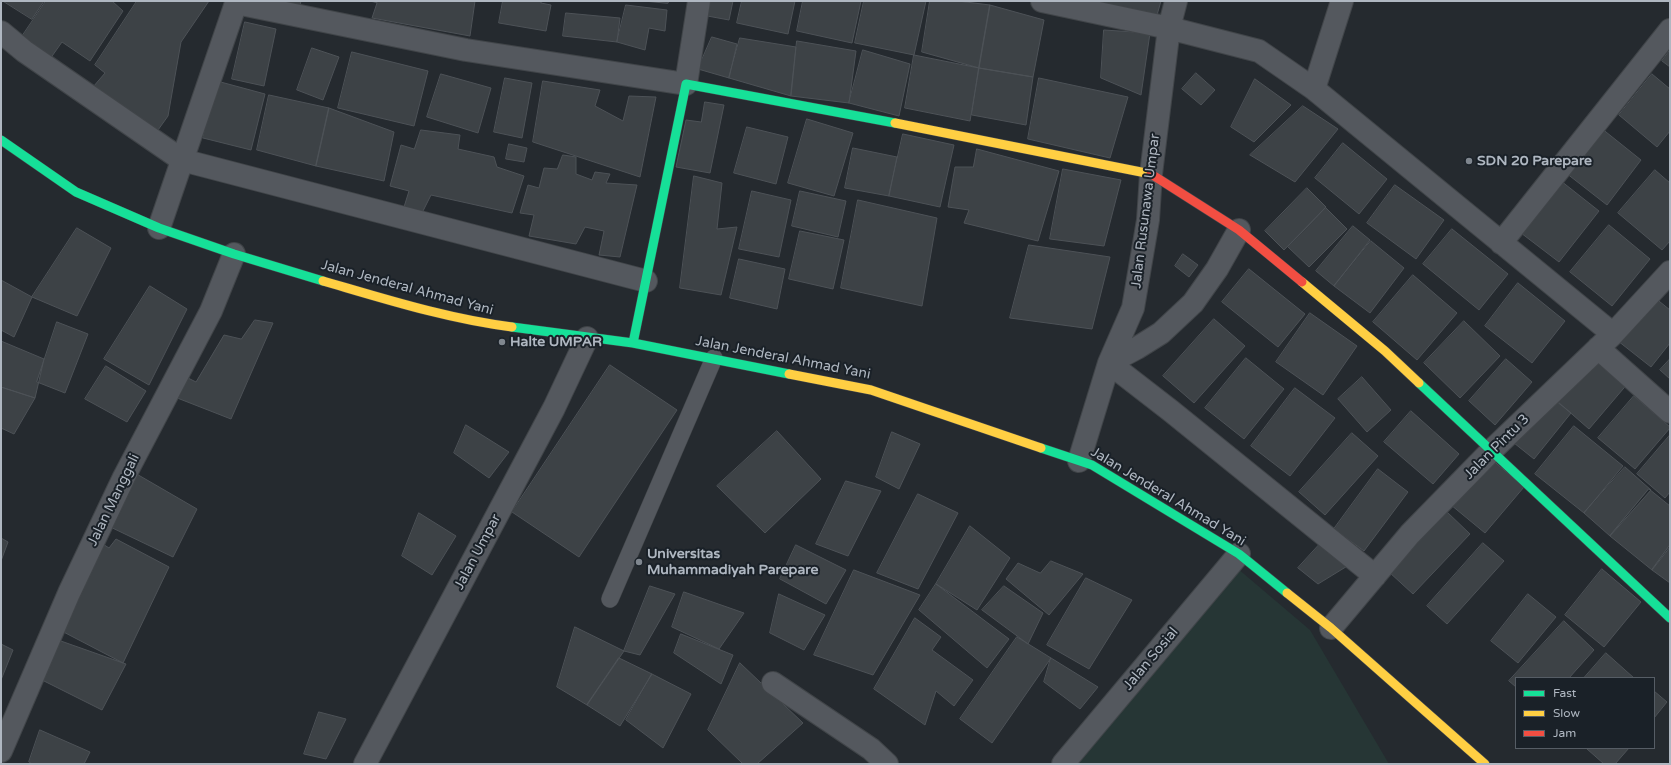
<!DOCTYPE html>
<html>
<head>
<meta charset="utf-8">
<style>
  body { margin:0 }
  #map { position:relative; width:1671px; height:765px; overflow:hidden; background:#252a2f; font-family:"Varela Round",sans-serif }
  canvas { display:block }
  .frame { position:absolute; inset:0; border:2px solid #afb7c1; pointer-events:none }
  .legend { position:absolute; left:1515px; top:677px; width:140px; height:72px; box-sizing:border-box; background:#1a2128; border:1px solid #565d65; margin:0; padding:5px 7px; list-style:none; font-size:12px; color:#afb7c1 }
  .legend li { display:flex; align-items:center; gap:8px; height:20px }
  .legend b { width:20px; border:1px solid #565d65 }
</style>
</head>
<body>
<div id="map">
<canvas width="1671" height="765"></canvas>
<div class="frame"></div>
<ul class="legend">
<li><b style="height:5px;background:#16e098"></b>Fast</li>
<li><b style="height:5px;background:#ffcf43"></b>Slow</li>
<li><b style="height:5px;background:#f24e42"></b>Jam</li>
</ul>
</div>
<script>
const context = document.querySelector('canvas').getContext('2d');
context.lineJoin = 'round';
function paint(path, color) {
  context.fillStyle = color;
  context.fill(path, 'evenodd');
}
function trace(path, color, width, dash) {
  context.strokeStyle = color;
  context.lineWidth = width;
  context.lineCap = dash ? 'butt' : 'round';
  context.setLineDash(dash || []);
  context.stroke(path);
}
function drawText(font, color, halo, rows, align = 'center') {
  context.font = font + ' "Varela Round",sans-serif';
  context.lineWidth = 4;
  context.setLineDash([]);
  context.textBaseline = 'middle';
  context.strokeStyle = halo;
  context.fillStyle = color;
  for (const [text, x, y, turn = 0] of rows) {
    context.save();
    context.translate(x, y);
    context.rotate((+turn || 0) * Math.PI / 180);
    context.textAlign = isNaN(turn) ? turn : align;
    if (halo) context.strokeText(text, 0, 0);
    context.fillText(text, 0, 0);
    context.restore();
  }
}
paint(new Path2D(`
  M1237 568 1310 630 1389 764H1070Z`), '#263635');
const building = new Path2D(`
  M3 1H44L32 19Z
  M46 1H112L123 11 90 61 62 42 50 59 21 38Z
  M137 1H209L181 42 168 116 158 130 93 87 105 73 95 65Z
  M285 1H301L299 9 284 2Z
  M370 1H475L470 36 372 18 377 3Z
  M503 1H541V3L551 5 546 31 499 23Z
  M644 1H669L668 3Z
  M704 1H733L729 20 702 15Z
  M742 1H795L788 34 737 23Z
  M803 1H861L852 43 797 31Z
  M864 1H926L914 55 855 43Z
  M930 1H958L990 5 979 68 922 52Z
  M1097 1H1161L1157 15 1095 6Z
  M626 5 667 10 665 31 649 28 645 50 617 42Z
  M990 5 1044 20 1033 77 979 68Z
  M566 13 620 18 617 42 563 36Z
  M245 22 276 29 264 86 232 79Z
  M1104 30 1150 33 1141 95 1101 78Z
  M712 37 737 44 729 78 698 69Z
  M740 38 796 47 791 96 729 78Z
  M797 41 856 51 849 103 791 96Z
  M312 48 339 57 323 100 297 90Z
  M863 50 910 64 899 116 849 103Z
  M1670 50V67L1662 61Z
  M352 52 428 71 414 126 338 108Z
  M914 55 979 68 970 121 905 108Z
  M979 68 1033 77 1026 125 972 115Z
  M1196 73 1215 90 1201 105 1182 89Z
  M441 74 491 88 478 133 427 117Z
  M1652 74 1670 89V131L1657 147 1619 115Z
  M505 78 532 83 522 138 494 132Z
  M1039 78 1128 97 1110 158 1028 139Z
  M1255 79 1291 105 1254 142 1231 127Z
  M217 81 265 94 251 150 203 138Z
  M543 81 600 90 595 106 623 121 629 96 656 97 640 177 533 142Z
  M269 95 329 108 316 166 257 150Z
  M705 102 724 105 710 173 676 167 686 120 701 122Z
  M1303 106 1338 129 1295 182 1250 155Z
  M329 108 394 132 384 181 316 166Z
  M807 119 853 133 834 196 788 183Z
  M747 127 788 137 776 184 734 173Z
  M1601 128 1641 160 1607 205 1566 173Z
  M421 130 460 135 458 149 494 157 497 167 524 176 512 213 431 195 421 215 404 207 409 191 390 186 401 145 414 149Z
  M903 134 954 145 940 207 889 196Z
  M1343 143 1387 179 1359 214 1315 178Z
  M509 144 527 148 524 162 506 159Z
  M853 148 897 157 889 196 845 188Z
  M977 149 1059 171 1038 241 964 223 969 210 948 207 955 167H973Z
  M563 155 576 157V174L592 180 595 172 610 174 606 183 637 185 620 257 599 255 604 231 585 227 576 244 529 236 534 215 520 213 528 185 539 188 544 168 557 169Z
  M1063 169 1121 180 1104 246 1050 239Z
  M1655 170 1670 183V241L1662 250 1618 213Z
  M694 176 722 183 717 229 737 227 721 295 680 288Z
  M1561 181 1599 211 1559 262 1521 233Z
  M1395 185 1444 220 1416 259 1367 223Z
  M1307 188 1326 207 1284 250 1265 231Z
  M752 191 791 200 779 257 739 249Z
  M800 191 846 201 838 237 792 226Z
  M858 200 937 218 922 306 841 288Z
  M1326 208 1347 229 1309 267 1288 247Z
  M1609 225 1650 259 1612 306 1570 272Z
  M1353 226 1370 240 1334 286 1316 271Z
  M77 228 111 248 77 316 32 297Z
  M1452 229 1508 274 1479 310 1423 264Z
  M800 231 844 240 833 289 789 279Z
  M1371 241 1404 268 1370 313 1334 286Z
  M1029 245 1110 257 1092 329 1010 318Z
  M1183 254 1198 265 1189 277 1175 266Z
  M739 259 785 269 777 309 730 298Z
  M1249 269 1305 314 1278 347 1222 302Z
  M1413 275 1457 313 1417 360 1373 322Z
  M1 280 32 297 14 337 1 330Z
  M1518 283 1565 321 1532 363 1485 326Z
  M150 286 187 309 149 385 104 359Z
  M1654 297 1670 310V343L1651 367 1618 341Z
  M1310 313 1357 346 1323 395 1276 362Z
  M1214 319 1245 346 1194 403 1163 376Z
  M255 320 273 323 231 419 167 394 178 373 196 382 224 335 241 339Z
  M1464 321 1500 356 1460 398 1424 363Z
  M57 322 88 334 65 393 37 382Z
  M1 341 44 359 35 398 1 387Z
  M1596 354 1629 382 1589 429 1557 401Z
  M1246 358 1284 389 1244 439 1205 408Z
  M1506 359 1532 382 1495 425 1469 401Z
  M1670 359V379L1660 370Z
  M610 365 677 410 579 557 512 512Z
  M106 366 146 391 127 422 85 399Z
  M1362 377 1391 410 1367 432 1338 399Z
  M1 387 35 398 14 434 1 428Z
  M1295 388 1335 418 1290 476 1251 446Z
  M1634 396 1670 427V428L1635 469 1598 438Z
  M1551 397 1571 413 1534 459 1514 443Z
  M1411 411 1459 454 1433 484 1384 442Z
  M466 425 509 452 489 478 454 453Z
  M1574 426 1623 466 1584 513 1535 474Z
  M777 431 821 479 765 533 717 486Z
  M892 432 920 444 899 489 876 477Z
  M1352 433 1378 456 1325 515 1299 492Z
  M1670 435V492L1665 498 1637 474Z
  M1490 458 1524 487 1485 533 1451 505Z
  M1625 467 1651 490 1610 536 1584 513Z
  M128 469 197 509 173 557 102 523Z
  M1378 469 1408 492 1364 551 1334 529Z
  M846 481 881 491 848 556 816 544Z
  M1649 489 1670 506V547L1652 570 1610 536Z
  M918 494 958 513 918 589 877 573Z
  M1446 511 1470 534 1413 594 1389 572Z
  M419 513 456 536 432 575 402 556Z
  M970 526 1010 558 977 610 936 584Z
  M1 538 8 542 1 561Z
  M95 539 109 548 116 539 169 567 123 663 54 627Z
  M1483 543 1504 561 1447 624 1427 606Z
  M796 545 846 570 826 604 780 579Z
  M1319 545 1349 565 1318 584 1298 568Z
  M1670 545V583L1652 570Z
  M1051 561 1083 574 1049 615 1006 579 1018 563 1040 573Z
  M1602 569 1641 602 1604 647 1565 615Z
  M854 570 920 595 873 675 814 655Z
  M1086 578 1132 600 1089 669 1047 645Z
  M936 584 1009 639 987 668 919 610Z
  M650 586 675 594 640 655 624 651Z
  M1004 586 1043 613 1028 644 982 610Z
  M684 592 744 613 719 649 672 627Z
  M779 594 825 615 804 650 770 633Z
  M1528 594 1556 617 1518 663 1491 641Z
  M915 618 941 637 932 650 973 680 954 706 936 691 925 725 874 689Z
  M1564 621 1594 650 1569 678H1516V687L1509 681Z
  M575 627 624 651 587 705 557 687Z
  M681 634 733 655 721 684 674 653Z
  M1017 637 1051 658 992 743 960 719Z
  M58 640 126 664 102 710 42 680Z
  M1 644 13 650 1 680Z
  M1606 653 1634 678H1584Z
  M619 658 652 674 620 726 587 705Z
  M1051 658 1098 687 1080 709 1044 682Z
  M740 663 803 723 757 764H743L708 730Z
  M652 674 691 694 663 748 626 720Z
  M1654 691 1667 702 1654 718Z
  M319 712 346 719 326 759 304 754Z
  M40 730 90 752 84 764H32L29 762Z
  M1587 748H1629L1615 764H1604L1587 749Z`);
paint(building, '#3d4246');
trace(building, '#4d5257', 1);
const lane = new Path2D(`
  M610 599 714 358`);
const street = new Path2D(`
  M1042 1 1169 28 1259 51 1314 89 1613 334
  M1 32 24 51 182 160 646 281
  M1314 89 1342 1
  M159 228 236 3 466 50 686 84 699 1
  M1239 230 1217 269 1193 303 1161 333 1137 348 1109 363 1171 411 1375 576
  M1501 243 1670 30
  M1598 348 1670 412
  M1079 461 1109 363 1133 308 1148 220 1151 174 1169 28 1176 1
  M1331 628 1410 534 1492 450 1613 334 1670 272
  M773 683 871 749 887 764
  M1 751 69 593 124 477 211 311 234 254
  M365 764 554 408 587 338
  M1063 764 1239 554`);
const fast = new Path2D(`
  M1 140 76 192 159 228 234 254 323 281
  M512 327 633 343 789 374
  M633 343 686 84 895 123
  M1419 383 1670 618
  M1041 448 1092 465 1239 554 1287 593`);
const slow = new Path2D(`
  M895 123 1151 174
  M323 281C385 299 448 319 512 327
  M1302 282 1385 351 1419 383
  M789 374 871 390 1041 448
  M1287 593 1331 628 1485 764`);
const jam = new Path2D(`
  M1151 174 1239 230 1302 282`);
trace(lane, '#414549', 18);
trace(street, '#414549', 24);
trace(fast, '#43474c', 10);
trace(slow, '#43474c', 10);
trace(jam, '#43474c', 10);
trace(lane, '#54585e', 17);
trace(street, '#54585e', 22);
trace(fast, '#16e098', 9);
trace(slow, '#ffcf43', 9);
trace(jam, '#f24e42', 9);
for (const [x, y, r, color] of [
  [1469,161,4,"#7f868e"],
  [502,342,4,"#7f868e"],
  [639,562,4,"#7f868e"]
]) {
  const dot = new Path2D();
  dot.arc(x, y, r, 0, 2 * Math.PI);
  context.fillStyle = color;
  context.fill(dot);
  trace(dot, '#1a2128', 1.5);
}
drawText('bold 14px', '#afb7c1', '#1a2128', [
  ["SDN 20 Parepare",1477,161],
  ["Halte UMPAR",510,342],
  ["Universitas",647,554],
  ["Muhammadiyah Parepare",647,570]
], 'left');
drawText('14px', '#afb7c1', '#1a2128', [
  ["Jalan Rusunawa Umpar",1146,211,-83],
  ["Jalan Jenderal Ahmad Yani",407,288,15],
  ["Jalan Jenderal Ahmad Yani",783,358,11],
  ["Jalan Pintu 3",1497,447,-45],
  ["Jalan Jenderal Ahmad Yani",1168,497,31],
  ["Jalan Manggali",114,500,-64],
  ["Jalan Umpar",478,552,-62],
  ["Jalan Sosial",1151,659,-50]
]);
</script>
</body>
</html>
